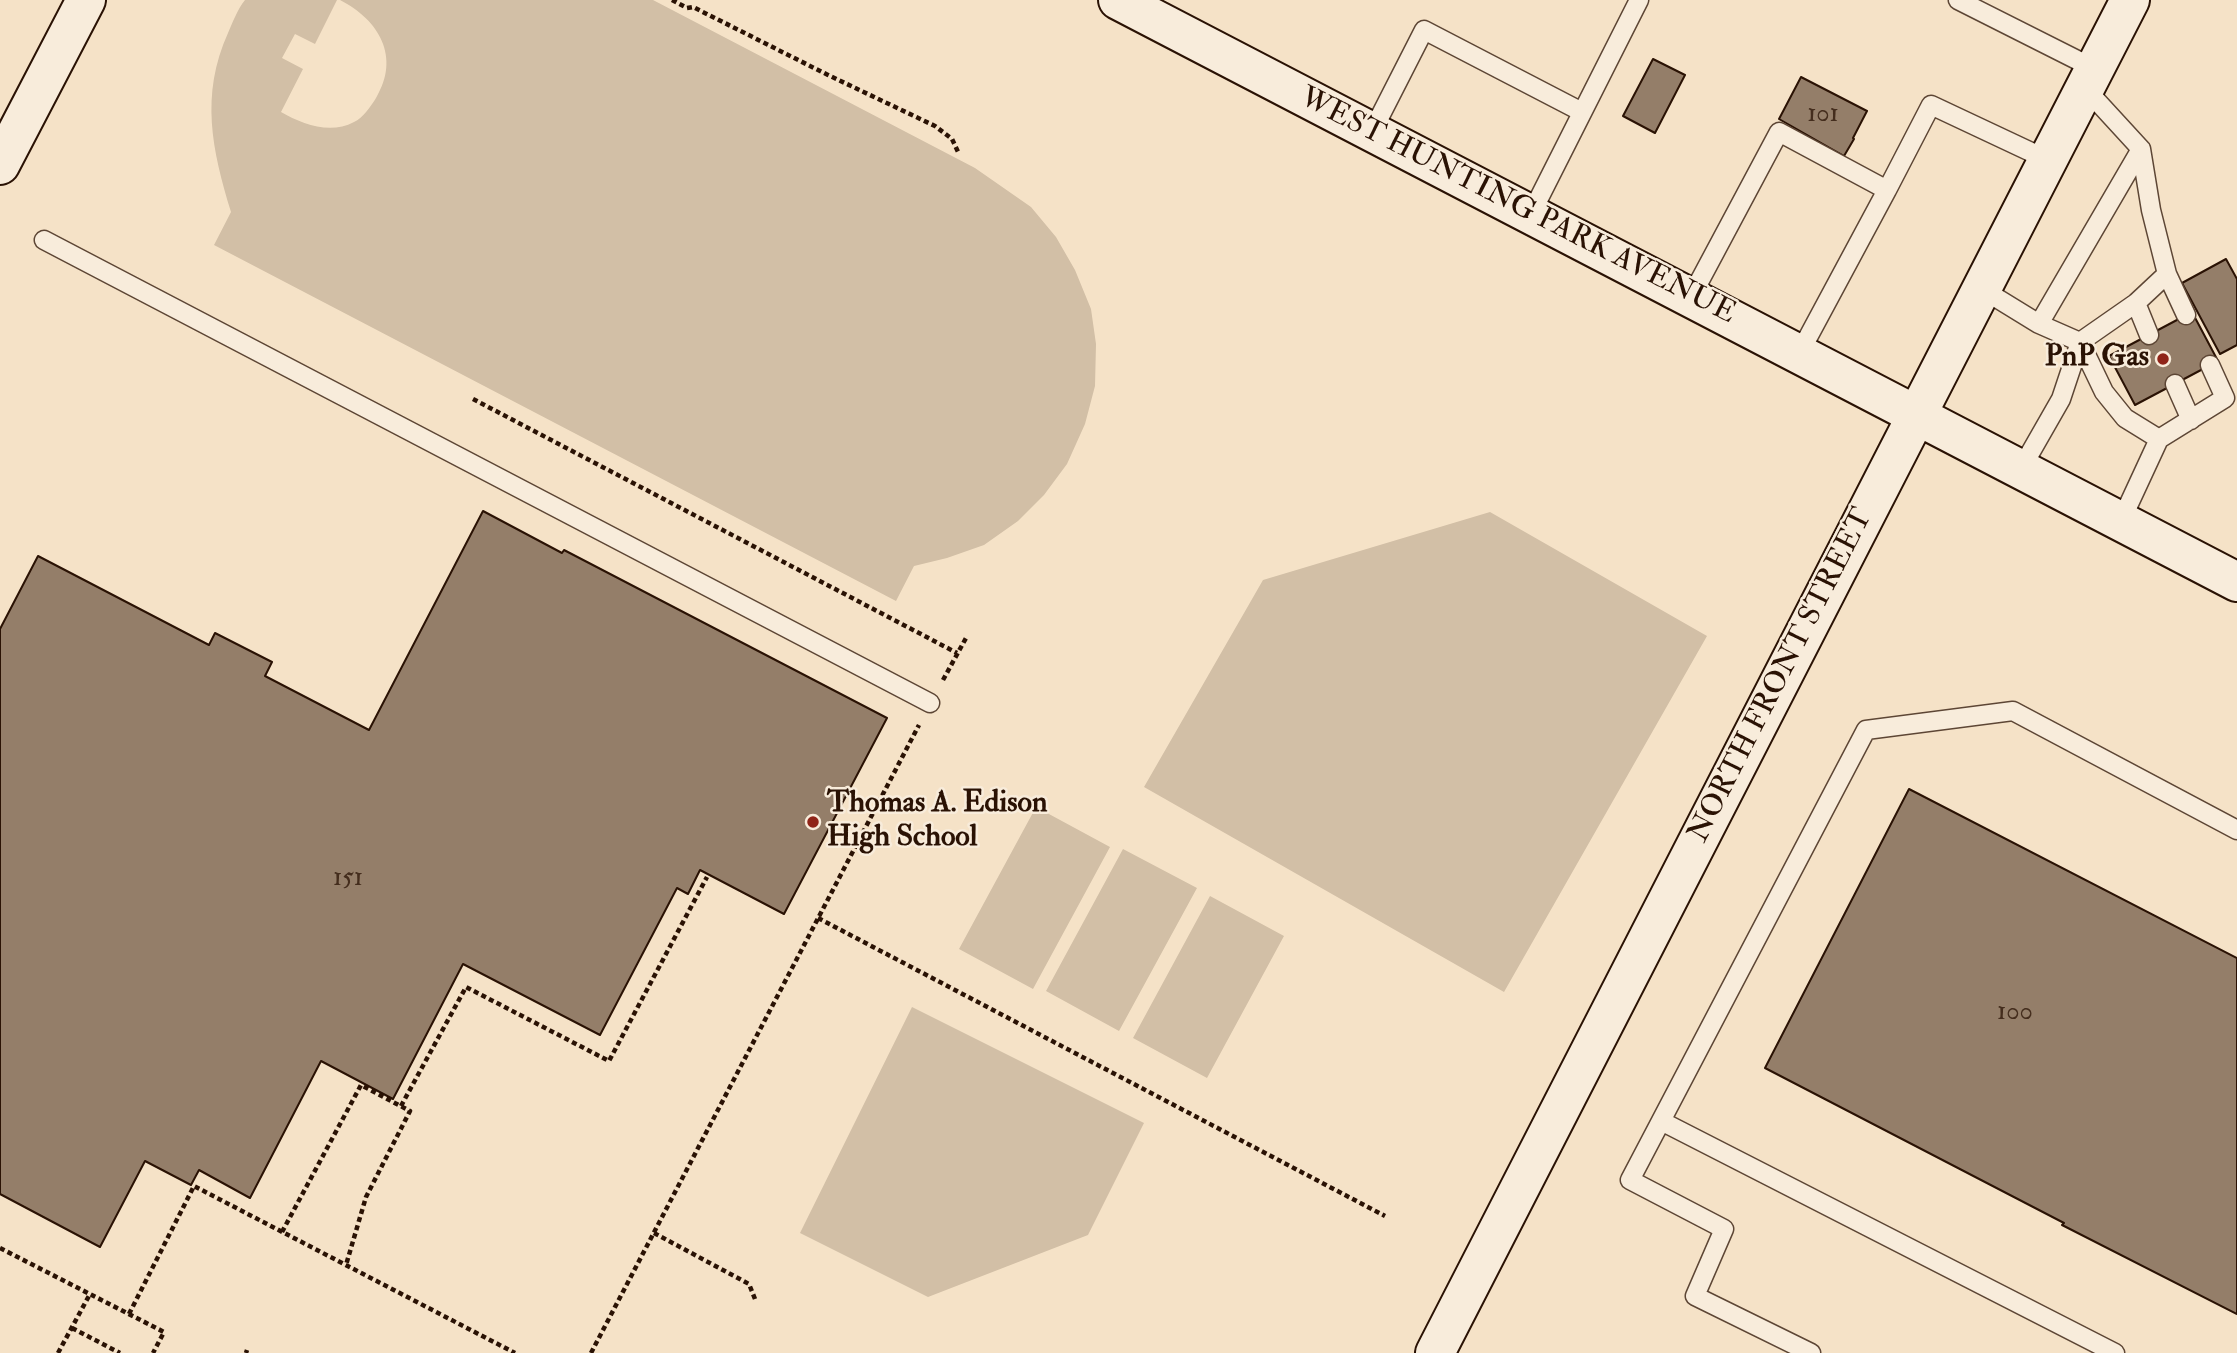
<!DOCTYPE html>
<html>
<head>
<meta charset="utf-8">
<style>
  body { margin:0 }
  canvas { display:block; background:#f5e2c7 }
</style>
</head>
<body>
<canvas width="2237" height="1353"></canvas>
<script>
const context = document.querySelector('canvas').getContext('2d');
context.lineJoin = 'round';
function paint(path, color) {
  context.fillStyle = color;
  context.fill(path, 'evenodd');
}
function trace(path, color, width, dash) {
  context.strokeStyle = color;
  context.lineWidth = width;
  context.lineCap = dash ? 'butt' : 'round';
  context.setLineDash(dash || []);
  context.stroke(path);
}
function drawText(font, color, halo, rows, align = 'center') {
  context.font = font + ' "IM FELL Double Pica",serif';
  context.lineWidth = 5;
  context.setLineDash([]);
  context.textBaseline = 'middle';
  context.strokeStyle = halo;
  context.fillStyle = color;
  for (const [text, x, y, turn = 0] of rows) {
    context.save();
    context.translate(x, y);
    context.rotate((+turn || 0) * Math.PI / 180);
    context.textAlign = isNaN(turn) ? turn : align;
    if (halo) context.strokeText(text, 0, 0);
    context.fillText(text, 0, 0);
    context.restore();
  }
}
paint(new Path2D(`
  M245 0H337L315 44 295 34 282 58 303 69 281 112C302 124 330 135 354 122 363 118 371 106 376 98 401 57 379 20 340 0H653L975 168 1031 207 1056 237 1075 270 1091 309 1096 344 1095 386 1085 424 1067 464 1044 495 1018 521 984 545 947 558 914 566 896 601 214 245 231 212C212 150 200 95 228 33 233 22 237 10 245 0Z
  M1490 512 1707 636 1504 992 1144 787 1263 580Z
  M1036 807 1110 847 1033 989 959 949Z
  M1123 849 1197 888 1119 1031 1046 991Z
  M1210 896 1284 936 1207 1078 1133 1038Z
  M912 1007 1144 1123 1088 1235 928 1297 800 1233Z`), '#d2bfa6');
const building = new Path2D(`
  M1653 59 1685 75 1655 133 1623 116Z
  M1801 77 1867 111 1853 138 1854 139 1844 156 1779 119Z
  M2226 259 2237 279V345L2220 354 2182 283Z
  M2192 312 2218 361 2135 405 2109 356Z
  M483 511 562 553 564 550 887 718 784 914 700 870 688 894 677 888 600 1035 463 964 393 1099 321 1061 250 1198 199 1170 191 1185 145 1161 100 1247 0 1194V629L38 556 209 645 215 633 272 662 265 676 369 730Z
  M1909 789 2237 958V1314L2062 1225 2064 1223 1765 1068Z`);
paint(building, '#947e69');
trace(building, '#2a1204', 2);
const lane = new Path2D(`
  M1958 0 2095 69
  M2085 88 2141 149 2151 210 2167 274 2186 315
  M1372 132 1424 30 1582 112
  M1887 190 1931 105 2048 160
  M1531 214 1639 0
  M44 240 930 703
  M1982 289 2039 324 2080 342 2061 399 2021 469
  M1691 297 1779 132 1887 190 1799 354
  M2136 303 2149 335
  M2039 324 2141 149
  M2175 384 2191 420
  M2159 439 2125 418 2104 392 2080 342 2136 303 2167 274
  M2121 521 2159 439 2225 398 2210 365
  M1661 1121 2115 1353
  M1811 1353 1695 1296 1724 1229 1630 1180 1866 730 2013 711 2237 830`);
const secondary = new Path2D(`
  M1118 0 2237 582
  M0 165 86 0
  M1435 1353 2130 0`);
trace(lane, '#5d4635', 21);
trace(secondary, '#2a1204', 42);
trace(new Path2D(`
  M672 0 687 8 693 7 828 75 935 126 952 139 959 154
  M473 399 957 653
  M943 680 966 638
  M818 918 1385 1216
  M401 1106 466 987 609 1061 707 877
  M282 1232 361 1085 410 1111 366 1197 346 1265
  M654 1233 749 1284 755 1299
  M0 1248 164 1332 153 1353
  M129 1314 194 1186 515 1353
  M72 1328 120 1353
  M58 1353 90 1294
  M246 1353 247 1350
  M591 1353 919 725`), '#2a1204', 4.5, [5, 3.5]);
trace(lane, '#f8ecdb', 18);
trace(secondary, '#f8ecdb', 38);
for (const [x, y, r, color] of [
  [2163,359,7,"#8f2418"],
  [813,822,7,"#8f2418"]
]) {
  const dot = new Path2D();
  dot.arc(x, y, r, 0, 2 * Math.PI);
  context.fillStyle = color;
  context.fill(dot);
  trace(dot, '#f8ecdb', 2.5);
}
drawText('26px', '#442d1d', null, [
  ["101",1823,115],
  ["151",348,879],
  ["100",2015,1013]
]);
drawText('30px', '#2a1204', '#f8ecdb', [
  ["WEST HUNTING PARK AVENUE",1517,207,27],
  ["NORTH FRONT STREET",1782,676,-63]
]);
drawText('bold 30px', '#2a1204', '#f8ecdb', [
  ["PnP Gas",2149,359],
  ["Thomas A. Edison",827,805,"left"],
  ["High School",827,839,"left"]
], 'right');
</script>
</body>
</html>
